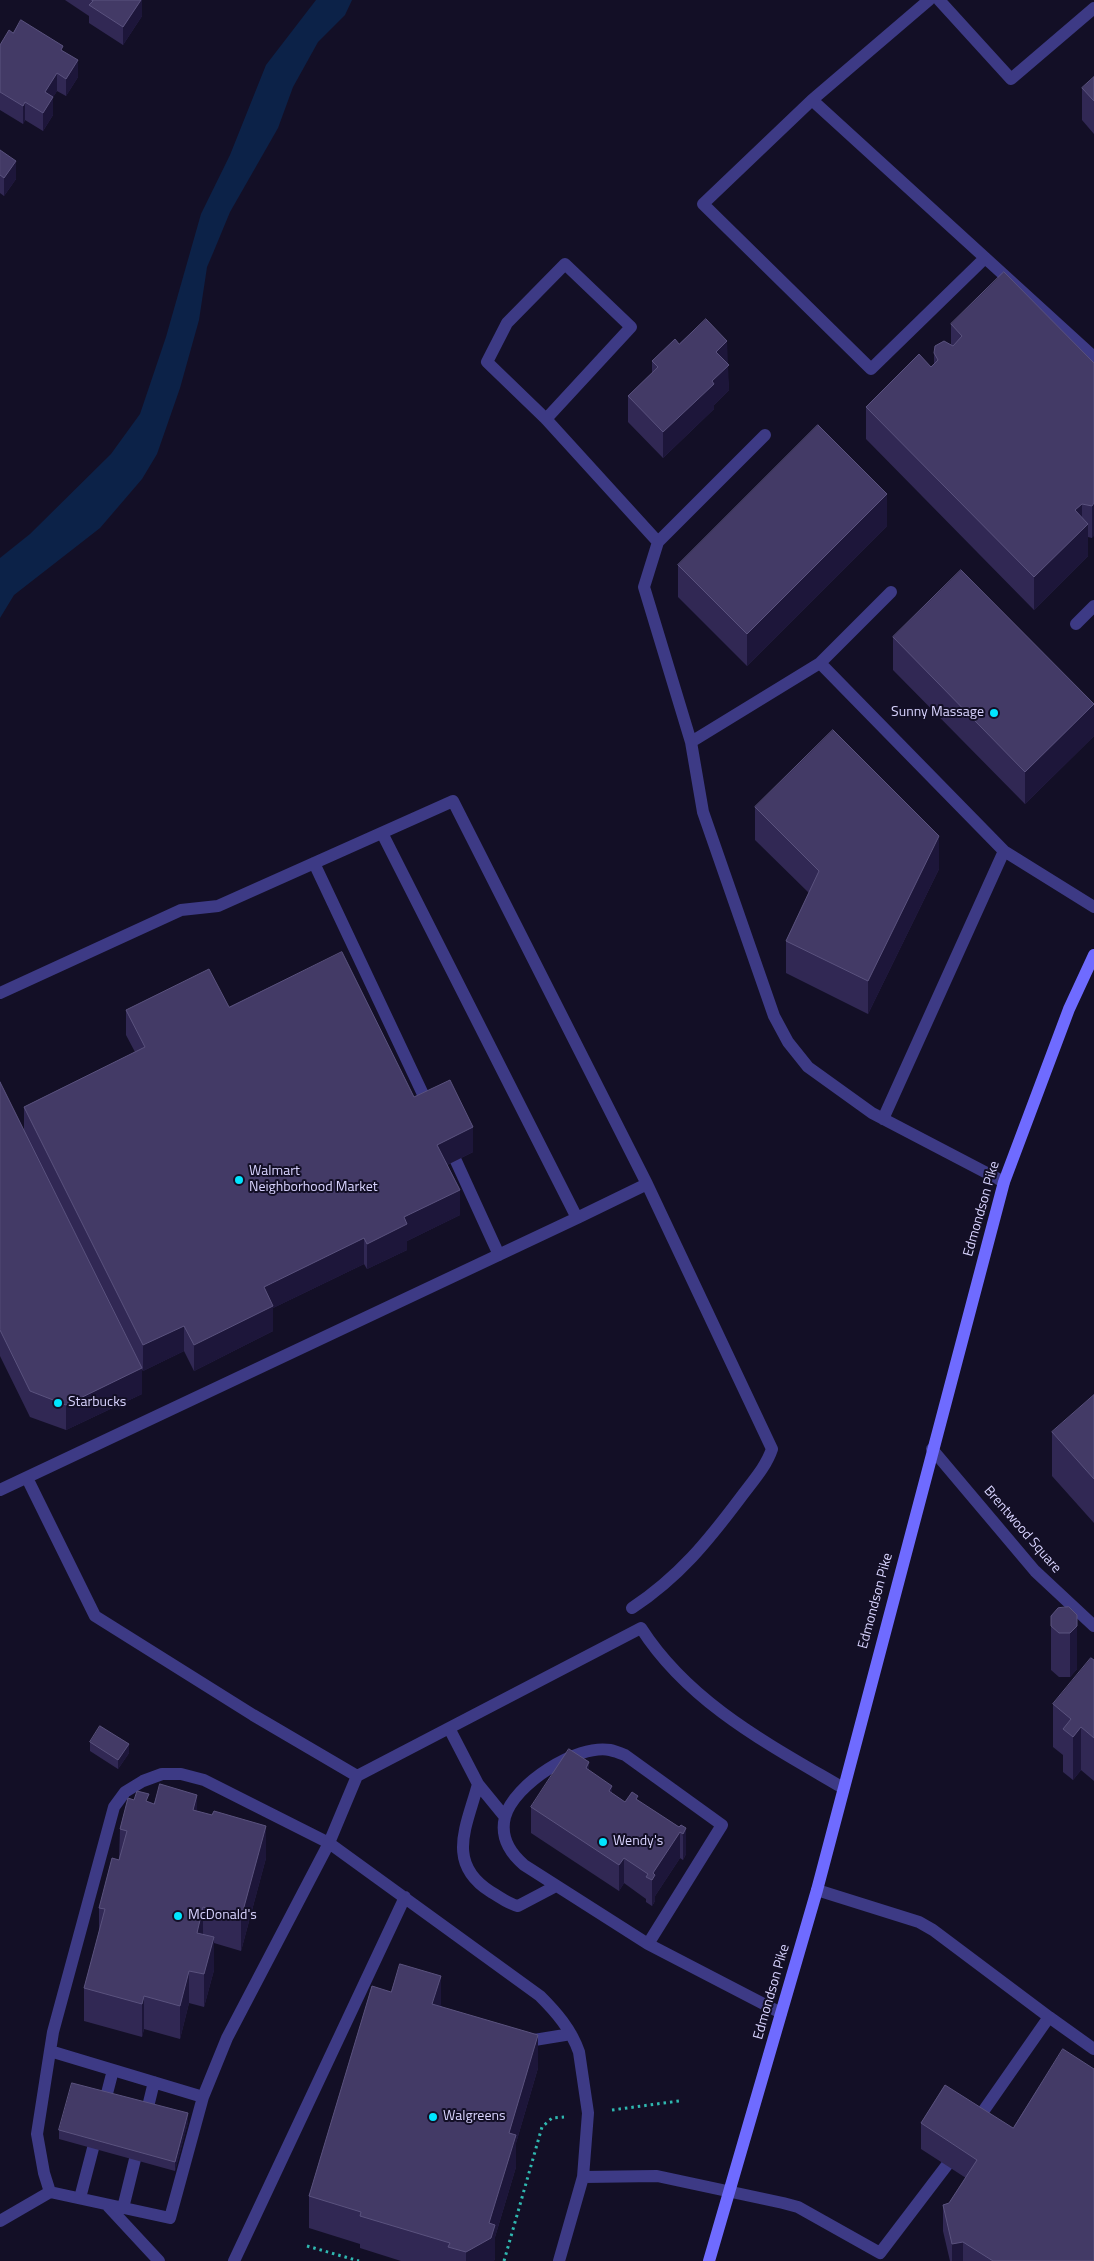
<!DOCTYPE html>
<html>
<head>
<meta charset="utf-8">
<style>
  body { margin:0 }
  canvas { display:block; background:#130f26 }
</style>
</head>
<body>
<canvas width="1094" height="2261"></canvas>
<script>
const context = document.querySelector('canvas').getContext('2d');
context.lineJoin = 'round';
function paint(path, color) {
  context.fillStyle = color;
  context.fill(path, 'evenodd');
}
function trace(path, color, width, dash) {
  context.strokeStyle = color;
  context.lineWidth = width;
  context.lineCap = dash ? 'butt' : 'round';
  context.setLineDash(dash || []);
  context.stroke(path);
}
function drawText(font, color, halo, rows, align = 'center') {
  context.font = font + ' "Titillium Web",sans-serif';
  context.lineWidth = 4;
  context.setLineDash([]);
  context.textBaseline = 'middle';
  context.strokeStyle = halo;
  context.fillStyle = color;
  for (const [text, x, y, turn = 0] of rows) {
    context.save();
    context.translate(x, y);
    context.rotate((+turn || 0) * Math.PI / 180);
    context.textAlign = isNaN(turn) ? turn : align;
    if (halo) context.strokeText(text, 0, 0);
    context.fillText(text, 0, 0);
    context.restore();
  }
}
paint(new Path2D(`
  M316 0H352L345 15 318 42 293 87 278 128 230 212 213 253 207 267 199 320 180 388 157 454 142 479 100 528 14 595 0 618V558L30 534 111 454 140 414 166 337 201 214 230 155 266 65Z`), '#0c2248');
trace(new Path2D(`
  M612 2110 679 2101
  M307 2246 359 2261
  M504 2261 542 2127 552 2118 564 2117`), '#2fb8b0', 3, [2.5, 4]);
trace(new Path2D(`
  M929 0 812 100 1094 357
  M939 0 1011 79 1094 8
  M812 100 703 204 871 369 985 258
  M546 419 631 327 565 264 507 323 487 362 546 419 658 542
  M765 435 658 542 644 587 691 742 703 812 774 1016 788 1042 808 1067 872 1113 1004 1182
  M1076 624 1094 606
  M820 663 1004 851 1094 907
  M691 742 820 663 891 592
  M382 833 577 1218 647 1184
  M314 863 429 1107
  M0 993 181 910 218 906 453 801 647 1184 772 1449C766 1467 752 1482 741 1497 708 1541 679 1577 632 1608
  M883 1119 1004 851
  M456 1161 499 1255
  M27 1478 95 1616 253 1715 357 1776 641 1628C689 1703 768 1744 843 1788
  M0 1490 577 1218
  M449 1728 478 1784 505 1817
  M478 1784C467 1826 445 1863 491 1892 500 1897 508 1904 518 1906L556 1886
  M817 1890 919 1922 933 1930 1049 2017
  M648 1944 722 1825 625 1755C620 1753 615 1751 610 1750 577 1744 514 1784 505 1817 500 1837 510 1853 524 1865L648 1944 781 2013
  M522 2042 571 2034
  M50 2051 203 2097
  M103 2109 113 2070
  M145 2119 154 2082
  M975 2123 1049 2017 1094 2049
  M50 2192 44 2173 37 2134 50 2051 53 2032 114 1807 125 1792 143 1781 162 1774H181L204 1780 329 1843 540 1996C556 2012 571 2029 579 2052L588 2113 583 2177 657 2176 783 2203 798 2207 880 2253 947 2165
  M80 2198 97 2133
  M107 2205 159 2261
  M123 2208 139 2143
  M0 2221 50 2192 170 2218 203 2097 227 2038 329 1843 357 1776
  M234 2261 405 1897
  M559 2261 583 2177`), '#3d3a85', 12);
trace(new Path2D(`
  M932 1449 1035 1571 1094 1626`), '#3d3a85', 12);
trace(new Path2D(`
  M709 2261 817 1890 1004 1182 1069 1009 1094 955`), '#6f6bff', 12);
paint(new Path2D(`
  M65 0H142V16L123 45 89 23V16Z
  M13 33 63 51 78 77 66 96 57 91 53 97V115L43 131 25 120 23 124 0 110V45Z
  M1094 77V134L1082 120V88Z
  M0 145V150L16 179 4 196 0 193Z
  M951 324 1094 363 1092 538 1088 537V556L1034 610 866 439V407L931 367 934 365V353L951 344Z
  M679 344 727 364 729 390 714 405V409L663 458 628 422V396L652 373V361Z
  M887 526 747 666 678 597V565Z
  M893 637 1094 736 1025 804 893 670Z
  M755 807 939 869 868 1014 786 973V941L809 893 755 840Z
  M229 1007 414 1097 473 1152 447 1165 460 1215 407 1241V1250L367 1269 364 1264 273 1308V1331L194 1371 184 1351 143 1371 115 1315 142 1394 66 1430 30 1417 0 1356V1082L24 1131V1107L135 1052 126 1035V1010Z
  M1094 1395V1523L1052 1476V1432Z
  M1069 1607 1077 1669 1070 1677H1059L1051 1670V1616Z
  M1094 1660V1781L1081 1770 1073 1780 1063 1772V1755L1053 1747V1704Z
  M90 1742 129 1753 118 1769 90 1751Z
  M589 1770 612 1793 625 1802 638 1801 679 1827 681 1825 686 1854 683 1860 680 1858 655 1896V1901L652 1906 646 1902V1899L624 1883 619 1891 531 1833V1807Z
  M134 1800 149 1802 154 1804 197 1811 266 1858 241 1951 214 1943V1970L204 2007 189 2003 180 2039 144 2029 142 2037 84 2021V1988L99 1934V1908L119 1860 120 1829Z
  M391 1992 441 2006 538 2068 516 2143V2167L495 2237V2258L494 2261H401L360 2248V2244L309 2228V2196Z
  M945 2085 1094 2261H950L943 2231V2205L949 2203 966 2178 921 2149V2123Z
  M188 2122 175 2171 59 2139V2130Z`), '#312854');
paint(new Path2D(`
  M141 0H142V16L123 45V27Z
  M78 60V77L66 96V79Z
  M57 73V91L45 110V92Z
  M53 97V115L43 131V113Z
  M25 102V120L23 124V106Z
  M16 161V179L4 196V178Z
  M727 341 729 390 714 405V409L663 458V432L716 352Z
  M887 494V526L747 666V634Z
  M1094 503V536L1092 538V506Z
  M1082 504V530L1088 524V556L1034 610V577L1075 510Z
  M1094 704V736L1025 804V772Z
  M939 836V869L868 1014V981Z
  M473 1127V1152L437 1170V1145Z
  M460 1190V1215L407 1241V1250L367 1269V1244L404 1217Z
  M364 1238V1264L273 1308V1331L194 1371V1345L264 1287Z
  M184 1326V1351L143 1371V1345Z
  M142 1368V1394L66 1430V1405Z
  M1077 1626V1669L1070 1677V1633Z
  M1081 1727V1770L1073 1780V1737Z
  M129 1744V1753L118 1769V1760Z
  M589 1762V1788L586 1768Z
  M612 1786V1812L609 1791Z
  M197 1795V1827L193 1810Z
  M266 1826V1858L241 1951V1918Z
  M686 1828V1854L683 1860V1834Z
  M680 1832V1858L655 1896V1901L652 1906V1880L653 1873Z
  M624 1858V1883L619 1891V1865Z
  M203 1907V1940L197 1933Z
  M214 1937V1970L204 2007V1974Z
  M189 1971V2003L180 2039V2006Z
  M441 1976V2008L432 2004Z
  M144 1996V2029L142 2037V2004Z
  M538 2035V2068L516 2143V2167L495 2237V2258L494 2261H466V2252L509 2133Z
  M188 2113V2122L175 2171V2162Z
  M963 2242V2261H952V2244Z`), '#1d163a');
const building = new Path2D(`
  M92 0H141L123 27 89 5 93 1Z
  M21 20 63 46 61 50 78 60 66 79 57 73 45 92 53 97 43 113 25 102 23 106 0 92V45L9 30 13 33Z
  M1094 77V101L1082 88Z
  M0 150 16 161 4 178 0 175Z
  M1004 272 1094 363V503L1092 506 1082 504 1075 510 1088 524 1034 577 866 407 919 354 931 367 938 360 934 353 935 346 944 341 953 346 962 336 951 324Z
  M706 319 727 341 716 352 729 365 712 381 714 384 663 432 628 396 658 367 652 361 675 339 679 344Z
  M818 425 887 494 747 634 678 565Z
  M961 570 1094 704 1025 772 893 637Z
  M833 730 939 836 868 981 786 941 819 871 755 807Z
  M342 952 414 1097 450 1080 473 1127 437 1145 460 1190 404 1217 407 1224 367 1244 364 1238 264 1287 273 1306 194 1345 184 1326 143 1345 24 1107 145 1047 126 1010 209 969 229 1007Z
  M0 1082 142 1368 66 1405 30 1391 0 1330Z
  M1094 1395V1479L1052 1432Z
  M1069 1607 1077 1615V1626L1070 1633H1059L1051 1626V1616L1058 1608Z
  M1091 1658 1094 1660V1738L1081 1727 1073 1737 1063 1729 1071 1719 1053 1704Z
  M100 1726 129 1744 118 1760 90 1742Z
  M569 1749 589 1762 586 1768 612 1786 609 1791 625 1802 632 1792 638 1796 636 1799 679 1827 681 1825 686 1828 683 1834 680 1832 653 1873 655 1875 652 1880 646 1877 648 1874 624 1858 619 1865 531 1807Z
  M160 1784 197 1795 193 1810 212 1815 214 1811 266 1826 241 1918 203 1907 197 1933 214 1937 204 1974 189 1971 180 2006 144 1996 142 2004 84 1988 105 1909 99 1908 112 1858 119 1860 127 1831 120 1829 128 1798 134 1800 137 1791 149 1794 146 1801 154 1804Z
  M400 1964 441 1976 432 2004 538 2035 509 2133 516 2135 489 2223 495 2225 491 2238 466 2252 448 2247 450 2243 360 2216 361 2212 309 2196 372 1986 391 1992Z
  M1063 2049 1094 2069V2261H993L963 2242 952 2244 943 2205 949 2203 977 2160 921 2123 945 2085 1013 2128Z
  M72 2083 188 2113 175 2162 59 2130Z`);
paint(building, '#433a66');
trace(building, '#5a527e', 1);
for (const [x, y, r, color] of [
  [994,713,5,"#00e5ff"],
  [239,1180,5,"#00e5ff"],
  [58,1403,5,"#00e5ff"],
  [603,1842,5,"#00e5ff"],
  [178,1916,5,"#00e5ff"],
  [433,2117,5,"#00e5ff"]
]) {
  const dot = new Path2D();
  dot.arc(x, y, r, 0, 2 * Math.PI);
  context.fillStyle = color;
  context.fill(dot);
  trace(dot, '#130f26', 2);
}
drawText('14px', '#d9d4ff', '#130f26', [
  ["Sunny Massage",984,713,"right"],
  ["Walmart",249,1172],
  ["Neighborhood Market",249,1188],
  ["Starbucks",68,1403],
  ["Wendy's",613,1842],
  ["McDonald's",188,1916],
  ["Walgreens",443,2117]
], 'left');
drawText('14px', '#d9d4ff', '#130f26', [
  ["Edmondson Pike",982,1209,-74],
  ["Brentwood Square",1022,1530,49],
  ["Edmondson Pike",876,1601,-75],
  ["Edmondson Pike",772,1992,-74]
]);
</script>
</body>
</html>
